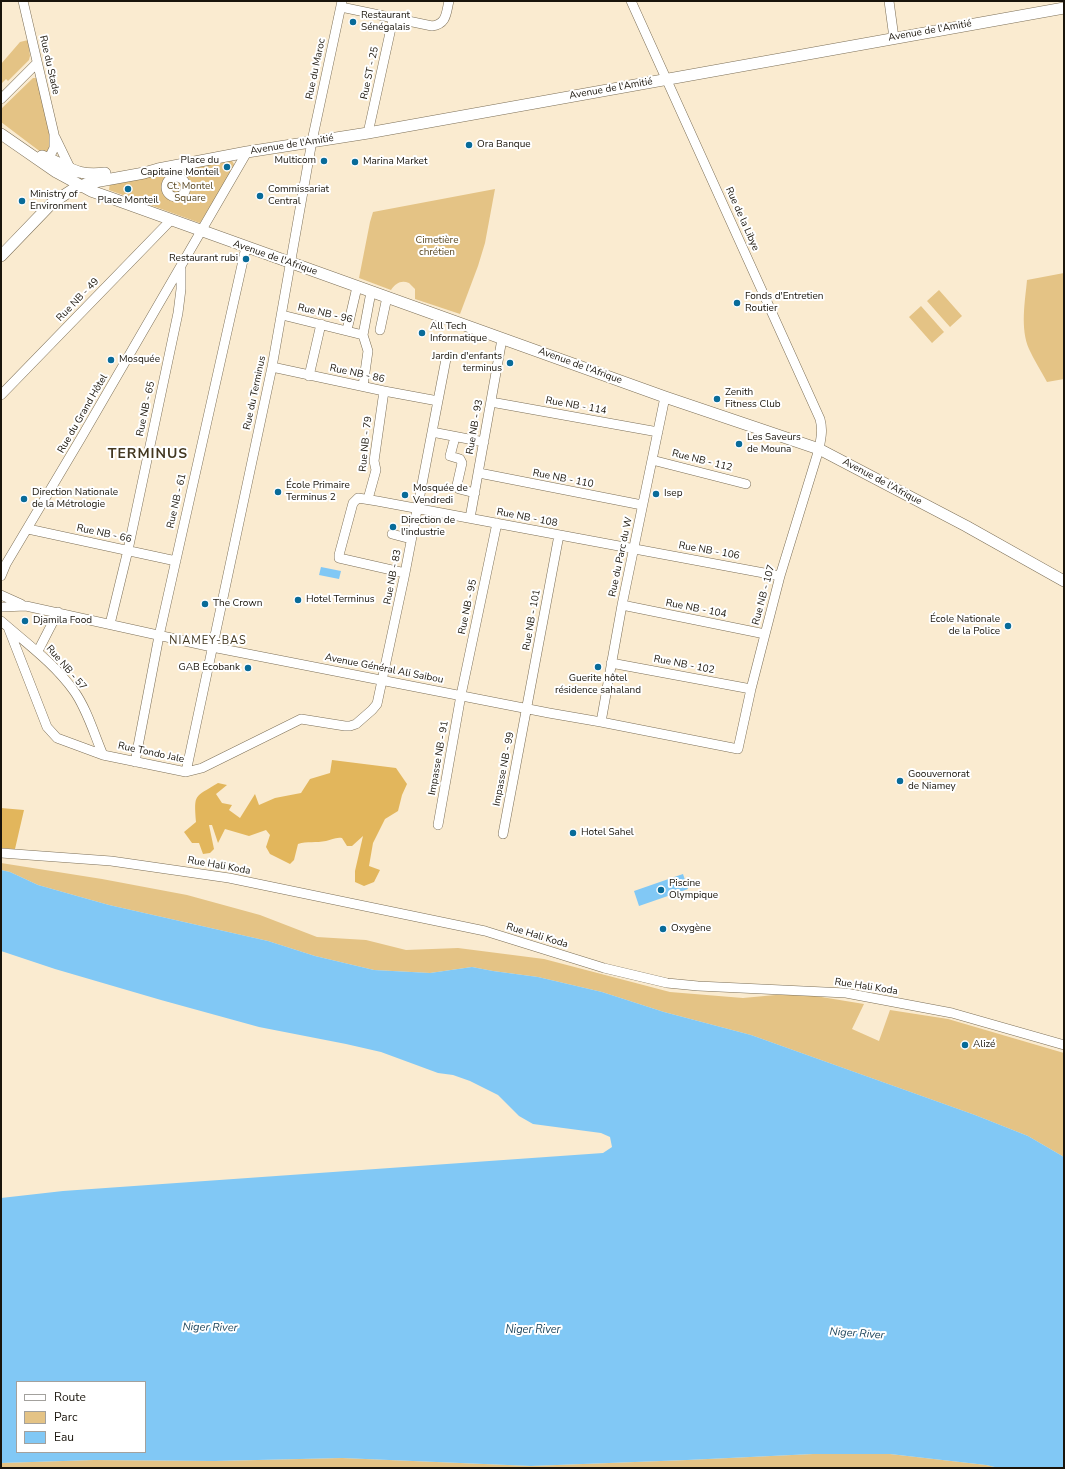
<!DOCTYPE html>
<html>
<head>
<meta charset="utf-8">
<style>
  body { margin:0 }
  #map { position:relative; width:1065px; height:1469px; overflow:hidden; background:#faebd0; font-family:"Nunito Sans",sans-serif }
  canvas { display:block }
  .frame { position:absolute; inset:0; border:2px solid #19140b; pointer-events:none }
  .legend { position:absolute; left:16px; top:1381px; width:130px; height:72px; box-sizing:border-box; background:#fff; border:1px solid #a3a19d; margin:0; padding:5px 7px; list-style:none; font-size:12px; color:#19140b }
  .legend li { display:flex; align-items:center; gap:8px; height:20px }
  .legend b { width:20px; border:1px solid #a3a19d }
</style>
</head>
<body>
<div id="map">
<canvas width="1065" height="1469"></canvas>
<div class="frame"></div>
<ul class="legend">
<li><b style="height:5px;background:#fff"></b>Route</li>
<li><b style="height:11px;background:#e4c385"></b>Parc</li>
<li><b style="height:11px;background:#81c8f5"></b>Eau</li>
</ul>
</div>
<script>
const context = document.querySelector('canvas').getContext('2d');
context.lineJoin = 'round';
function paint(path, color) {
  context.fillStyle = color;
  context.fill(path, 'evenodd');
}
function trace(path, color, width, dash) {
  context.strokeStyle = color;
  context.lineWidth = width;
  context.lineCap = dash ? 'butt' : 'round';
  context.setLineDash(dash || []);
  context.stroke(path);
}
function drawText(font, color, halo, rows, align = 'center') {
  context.font = font + ' "Nunito Sans",sans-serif';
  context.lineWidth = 4;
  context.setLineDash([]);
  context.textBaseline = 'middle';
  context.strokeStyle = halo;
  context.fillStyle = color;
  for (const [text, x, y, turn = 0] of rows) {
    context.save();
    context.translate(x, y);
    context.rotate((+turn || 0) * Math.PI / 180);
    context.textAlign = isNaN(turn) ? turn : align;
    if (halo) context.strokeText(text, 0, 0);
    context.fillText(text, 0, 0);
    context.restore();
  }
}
paint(new Path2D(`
  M28 40 30 56 29 60 8 81 6 79 1 84V64L20 42Z
  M33 78H37L53 140 52 152 42 153 1 122V109Z
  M231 159 235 166 200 223 109 190 110 183Z
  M495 189 485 243 478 266 460 314 415 299V289L409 283C401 280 396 283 391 290L359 278 370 222 373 212Z
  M1064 273V379L1047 382C1041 371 1034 360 1029 349 1020 328 1025 302 1027 280Z
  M939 290 962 316 950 327 927 301Z
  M921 306 944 332 932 343 909 317Z
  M1 863 102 879 187 895 260 915 317 937 366 940 406 950 458 948 544 959 670 992 743 998 797 993 864 1004 852 1029 879 1041 890 1010 948 1019 1064 1053V1157L1028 1136 975 1115 751 1035 664 1012 602 992 538 977 493 971 472 967 430 973 374 970 315 956 268 941 109 905 38 885 10 872 1 870Z
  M813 1454H890L986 1465 999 1468H1V1463L94 1460 215 1461 342 1458 531 1466 687 1460Z`), '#e4c385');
paint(new Path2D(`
  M332 760 396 768 407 784 402 795 398 811 385 819 373 843 369 866 380 870 374 882 364 886 355 882V871L363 836 352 846H347L342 838C335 837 332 840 326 841 316 843 307 841 298 844L294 860 290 864 270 854 266 847 270 835 266 830 249 836 225 829 218 843 212 825H209L214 849 210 853 203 854 199 843H192L184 832 196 822C194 793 194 798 218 783L227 785 216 794 222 803 232 805 229 810 240 818 255 794 259 805 275 798 301 793 310 779 330 773Z
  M1 808 24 810 15 849 1 848Z`), '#e2b65c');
paint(new Path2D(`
  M321 567 341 571 339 579 319 575Z
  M1 870 10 872 38 885 109 905 268 941 315 956 374 970 430 973 472 967 493 971 538 977 602 992 664 1012 751 1035 975 1115 1028 1136 1064 1157V1468H999L986 1465 890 1454H813L687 1460 531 1466 342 1458 215 1461 94 1460 1 1463V1198L63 1191 603 1153 612 1147 610 1137 601 1133 533 1124 519 1116 498 1095 470 1081 453 1075 438 1073 381 1052 346 1044 259 1027 161 1000 55 969 1 951ZM17 1382H145V1452H17Z
  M683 874 688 889 639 906 634 891Z`), '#81c8f5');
const minor = new Path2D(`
  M23 1 54 134V148L49 158
  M889 1 894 38
  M341 7 432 26C447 24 446 13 449 1
  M1 99 37 63
  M368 133 393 19
  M55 137 71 170
  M166 187a10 10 0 1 1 20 0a10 10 0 1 1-20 0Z
  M282 315 363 335
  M347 330 357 287
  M380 330 387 297
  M363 335 371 292
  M272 367 384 391 438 401
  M309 376 321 324
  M363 386 368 351 363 335
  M1 395 170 221
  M491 402 658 432
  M432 432 484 442
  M455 437 450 456 460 459 462 463 457 485 459 489 475 493
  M652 460 746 484
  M479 473 642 505
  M368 499 376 470 374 461 384 391
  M470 518 502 339
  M28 529 176 561
  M392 534 411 539
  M405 573 339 558V555L353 503 358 498 377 501 780 576
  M1 576 6 564 81 438 247 152
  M1 595 21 604
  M622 605 765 634
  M1 607 26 606 212 647 549 713 601 722 738 749 751 689 780 576 819 449C821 438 823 430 820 419L631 1
  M1 621C26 643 54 663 74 691 87 709 94 734 103 755
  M110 624 128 550 178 313 181 289V269
  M8 627 47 727 57 738 103 755 186 772 202 768 301 719 345 726H350L356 724 372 710 377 704 405 573 446 359
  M38 651 58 612
  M611 663 751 689
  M601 722 622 605 665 397
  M135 762 159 636 246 247
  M186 772 272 367 312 141 342 1
  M438 825 461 695 497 523
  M503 834 559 535
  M1 853 111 861 229 878 485 931 604 968 667 983 698 986 846 993 952 1013 1064 1045`);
const major = new Path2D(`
  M1 134 56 172 91 191 111 198 665 397 819 449 966 526 1064 581
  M42 156C68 165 74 177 105 173
  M1 256 52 203 75 188 89 183 144 173 158 169 247 152 368 133 1064 8`);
trace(minor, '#7c6f57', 10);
trace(major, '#7c6f57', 12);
trace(minor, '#fff', 9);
trace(major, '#fff', 11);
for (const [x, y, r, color] of [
  [353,22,4,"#086b99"],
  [469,145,4,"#086b99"],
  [324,161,4,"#086b99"],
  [355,162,4,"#086b99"],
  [227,167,4,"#086b99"],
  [128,189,4,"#086b99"],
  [260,196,4,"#086b99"],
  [22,201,4,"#086b99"],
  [246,259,4,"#086b99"],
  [737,303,4,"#086b99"],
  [422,333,4,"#086b99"],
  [111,360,4,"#086b99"],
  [510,363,4,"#086b99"],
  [717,399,4,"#086b99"],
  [739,444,4,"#086b99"],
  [278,492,4,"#086b99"],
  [656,494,4,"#086b99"],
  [405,495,4,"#086b99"],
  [24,499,4,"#086b99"],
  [393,527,4,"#086b99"],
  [298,600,4,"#086b99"],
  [205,604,4,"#086b99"],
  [25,621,4,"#086b99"],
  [1008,626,4,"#086b99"],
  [598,667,4,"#086b99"],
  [248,668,4,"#086b99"],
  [900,781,4,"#086b99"],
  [573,833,4,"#086b99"],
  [661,890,4,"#086b99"],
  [663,929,4,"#086b99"],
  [965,1045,4,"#086b99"]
]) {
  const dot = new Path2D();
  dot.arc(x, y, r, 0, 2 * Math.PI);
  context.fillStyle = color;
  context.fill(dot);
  trace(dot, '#fff', 1.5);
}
drawText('10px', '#19140b', '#fff', [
  ["Restaurant",361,16],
  ["Sénégalais",361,28],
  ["Ora Banque",477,145],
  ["Place du",219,161,"right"],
  ["Capitaine Monteil",219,173,"right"],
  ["Multicom",316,161,"right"],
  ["Marina Market",363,162],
  ["Commissariat",268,190],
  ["Central",268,202],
  ["Ministry of",30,195],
  ["Environment",30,207],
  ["Place Monteil",128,201,"center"],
  ["Restaurant rubi",238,259,"right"],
  ["Fonds d'Entretien",745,297],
  ["Routier",745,309],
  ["All Tech",430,327],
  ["Informatique",430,339],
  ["Jardin d'enfants",502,357,"right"],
  ["terminus",502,369,"right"],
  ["Mosquée",119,360],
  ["Zenith",725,393],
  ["Fitness Club",725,405],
  ["Les Saveurs",747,438],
  ["de Mouna",747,450],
  ["École Primaire",286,486],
  ["Terminus 2",286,498],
  ["Mosquée de",413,489],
  ["Vendredi",413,501],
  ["Direction Nationale",32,493],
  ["de la Métrologie",32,505],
  ["Isep",664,494],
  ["Direction de",401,521],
  ["l'industrie",401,533],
  ["Hotel Terminus",306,600],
  ["The Crown",213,604],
  ["École Nationale",1000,620,"right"],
  ["de la Police",1000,632,"right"],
  ["Djamila Food",33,621],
  ["GAB Ecobank",240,668,"right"],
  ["Guerite hôtel",598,679,"center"],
  ["résidence sahaland",598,691,"center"],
  ["Goouvernorat",908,775],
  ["de Niamey",908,787],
  ["Hotel Sahel",581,833],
  ["Piscine",669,884],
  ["Olympique",669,896],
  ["Oxygène",671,929],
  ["Alizé",973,1045]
], 'left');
drawText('10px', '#19140b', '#fff', [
  ["Avenue de l'Amitié",930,31,-10],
  ["Rue du Stade",49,65,77],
  ["Rue du Maroc",316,69,-78],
  ["Rue ST - 25",370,73,-78],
  ["Avenue de l'Amitié",611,89,-10],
  ["Avenue de l'Amitié",292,145,-9],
  ["Rue de la Libye",742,219,66],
  ["Avenue de l'Afrique",275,258,19],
  ["Rue NB - 49",78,300,-46],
  ["Rue NB - 96",325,314,13],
  ["Avenue de l'Afrique",580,366,20],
  ["Rue NB - 86",357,374,12],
  ["Rue du Terminus",255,393,-78],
  ["Rue NB - 114",576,406,10],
  ["Rue NB - 65",146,409,-78],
  ["Rue du Grand Hôtel",83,414,-60],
  ["Rue NB - 93",475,427,-80],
  ["Rue NB - 79",366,444,-84],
  ["Rue NB - 112",702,461,14],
  ["Rue NB - 110",563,479,11],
  ["Avenue de l'Afrique",882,482,28],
  ["Rue NB - 61",177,501,-77],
  ["Rue NB - 108",527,518,11],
  ["Rue NB - 66",104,534,12],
  ["Rue NB - 106",709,551,10],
  ["Rue du Parc du W",621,557,-78],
  ["Rue NB - 83",393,577,-79],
  ["Rue NB - 107",764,595,-75],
  ["Rue NB - 95",468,607,-78],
  ["Rue NB - 104",696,609,11],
  ["Rue NB - 101",532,620,-80],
  ["Rue NB - 102",684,665,11],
  ["Rue NB - 57",66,668,49],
  ["Avenue Général Ali Saibou",384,669,11],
  ["Rue Tondo Jale",151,753,12],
  ["Impasse NB - 91",439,758,-80],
  ["Impasse NB - 99",504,769,-79],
  ["Rue Hali Koda",219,866,10],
  ["Rue Hali Koda",537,936,17],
  ["Rue Hali Koda",866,987,9]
]);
drawText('10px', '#594721', '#fff', [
  ["Ct. Montel",190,187],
  ["Square",190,199],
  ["Cimetière",437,241],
  ["chrétien",437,253]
]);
context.letterSpacing = '1px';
drawText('11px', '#423720', '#fff', [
  ["NIAMEY-BAS",208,641]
]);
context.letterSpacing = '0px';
drawText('italic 11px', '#1c445b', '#fff', [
  ["Niger River",210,1328,1],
  ["Niger River",533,1330],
  ["Niger River",857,1334,4]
]);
context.letterSpacing = '1px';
drawText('bold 14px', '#423720', '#fff', [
  ["TERMINUS",148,455]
]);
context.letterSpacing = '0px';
</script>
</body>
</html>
